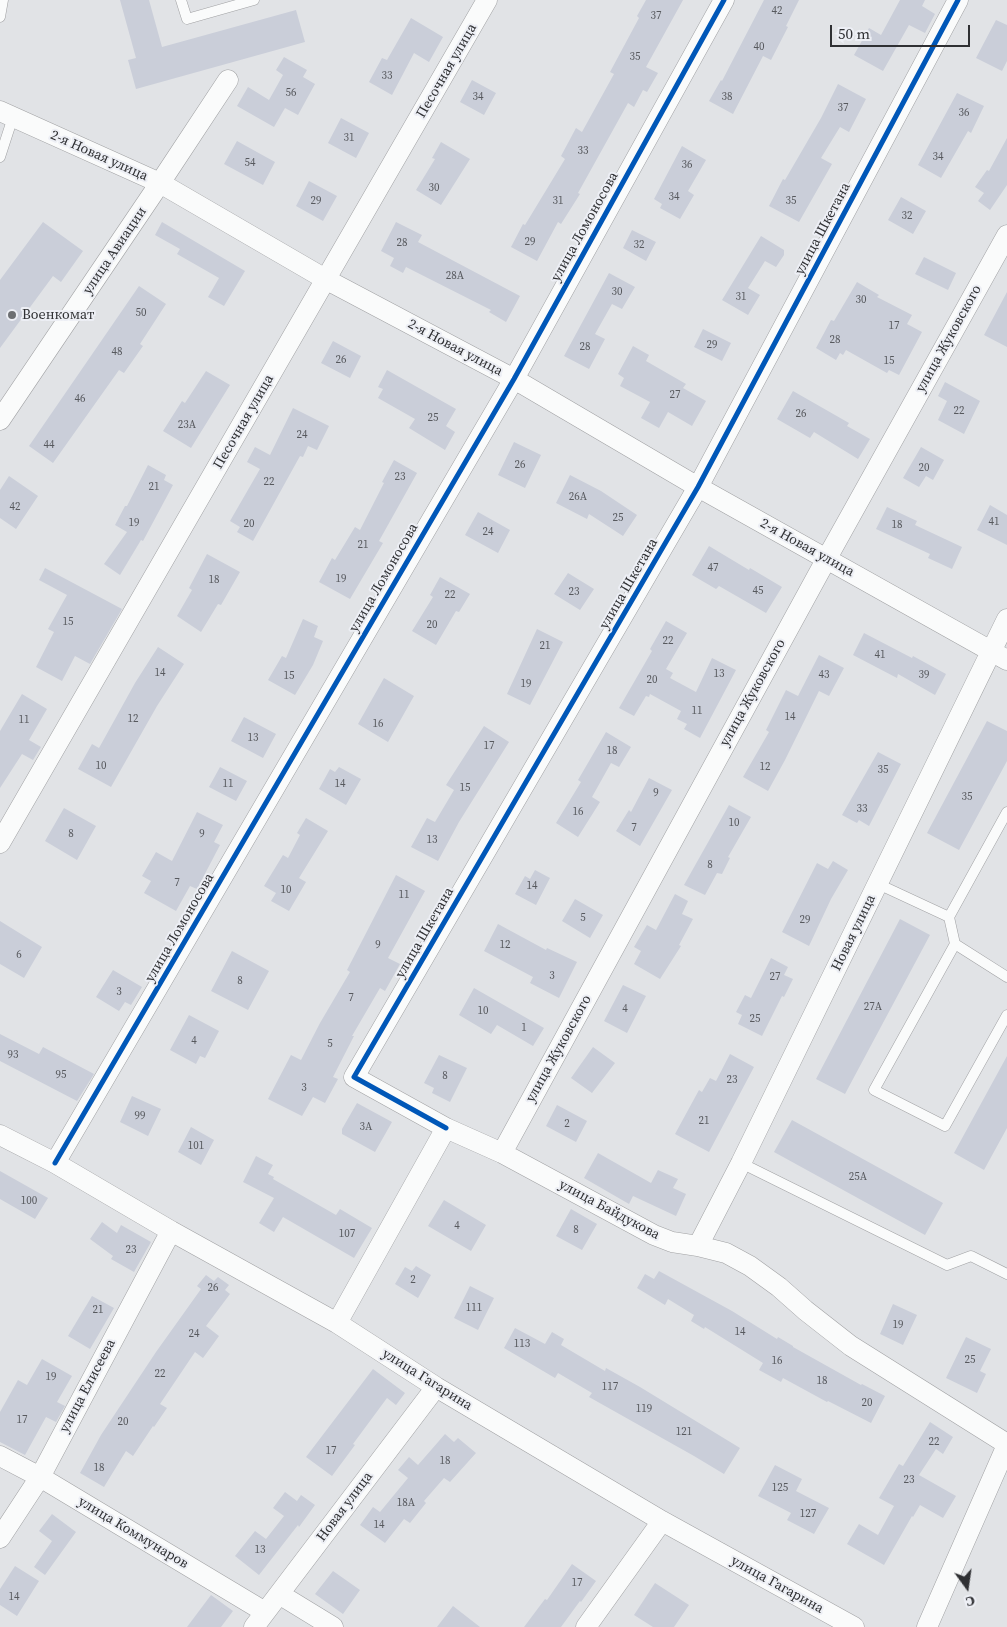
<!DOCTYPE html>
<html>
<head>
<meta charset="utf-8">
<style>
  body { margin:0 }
  #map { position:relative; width:1007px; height:1627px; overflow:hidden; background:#e1e3e6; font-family:"Source Serif 4",serif }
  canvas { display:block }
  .north { position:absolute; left:942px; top:1562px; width:50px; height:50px; -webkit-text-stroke:4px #edeff5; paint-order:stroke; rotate:166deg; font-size:14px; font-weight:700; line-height:20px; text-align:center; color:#2f3033 }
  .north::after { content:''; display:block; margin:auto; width:18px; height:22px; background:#2f3033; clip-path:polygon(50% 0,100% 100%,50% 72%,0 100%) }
  .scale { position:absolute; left:830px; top:25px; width:140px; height:22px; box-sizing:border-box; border:2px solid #2f3033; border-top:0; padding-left:6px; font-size:15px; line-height:18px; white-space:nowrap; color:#2f3033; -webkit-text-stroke:4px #edeff5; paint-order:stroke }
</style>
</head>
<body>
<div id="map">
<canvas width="1007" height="1627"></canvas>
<div class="north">С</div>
<div class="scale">50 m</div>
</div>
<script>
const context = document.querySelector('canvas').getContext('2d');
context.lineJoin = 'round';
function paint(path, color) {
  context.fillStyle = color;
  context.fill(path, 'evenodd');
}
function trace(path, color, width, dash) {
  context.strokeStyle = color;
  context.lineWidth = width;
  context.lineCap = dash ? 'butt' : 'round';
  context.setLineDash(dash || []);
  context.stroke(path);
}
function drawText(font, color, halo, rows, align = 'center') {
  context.font = font + ' "Source Serif 4",serif';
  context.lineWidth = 4;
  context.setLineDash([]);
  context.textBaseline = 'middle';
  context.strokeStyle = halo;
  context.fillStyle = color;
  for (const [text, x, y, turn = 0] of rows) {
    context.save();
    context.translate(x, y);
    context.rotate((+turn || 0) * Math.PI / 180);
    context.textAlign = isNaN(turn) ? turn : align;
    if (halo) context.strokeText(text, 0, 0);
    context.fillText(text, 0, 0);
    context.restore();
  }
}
paint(new Path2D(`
  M120 0H149L162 47 296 10 305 42 136 89 128 60 136 58Z
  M646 0H683L646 67 658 73 647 92 643 90 634 107 628 103 578 193 580 194 561 224 558 222 537 261 511 247 523 224 525 225 565 159 561 156 576 128 582 132 614 74 610 72 639 18 637 16Z
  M764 0H799L786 26 788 27 771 60 763 56 733 114 709 101 721 80 722 81Z
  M900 0H925L922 6 935 14 925 33 909 25 883 71 854 55 869 28 881 35Z
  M411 18 443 37 429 62 414 53 392 95 369 82 382 58 387 60Z
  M996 20 1007 25V61L1002 71 976 58Z
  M284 57 307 70 303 77 315 84 298 115 285 108 274 127 237 106 248 87 269 100 283 75 276 70Z
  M472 80 496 93 484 115 460 102Z
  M838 84 866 99 849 132 840 127 821 158 832 164 799 222 769 206 783 179 785 180 821 118Z
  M957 93 984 106 971 133 968 131 941 178 918 165Z
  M341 118 369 133 356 158 328 143Z
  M1007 138V185L990 210 978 201 984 193 975 187 987 170 989 171Z
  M237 141 275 162 263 185 224 164Z
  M441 142 470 159 441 205 416 190 435 159 432 158Z
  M682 146 706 160 688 191 694 195 680 219 660 208 662 204 654 199Z
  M309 181 337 196 323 221 296 206Z
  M901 197 926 211 913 234 888 220Z
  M43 222 83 251 61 282 53 276 0 348V280Z
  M162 222 245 271 224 306 208 297 219 278 177 254 180 249 155 235Z
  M396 222 422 235 418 242 520 296 506 322 489 312 491 310 406 267 403 273 390 266 394 258 381 251Z
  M632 230 656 242 646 261 623 248Z
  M761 236 784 250V255L776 267 765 261 748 288 760 295 748 315 722 300Z
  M924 257 956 273 948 290 915 274Z
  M609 273 635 287 622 309 612 304 595 334 605 339 589 369 564 356Z
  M857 282 879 295 877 297 912 315 907 324 922 332 899 375 889 370 887 373 846 350 843 355 840 353 836 360 816 348 831 320 834 321Z
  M139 286 166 304 140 344 143 346 124 373 119 370 53 463 29 446Z
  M1007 292V347L984 335Z
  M703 329 731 343 722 361 694 347Z
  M333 341 361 356 350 378 321 363Z
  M633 346 649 355 646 361 686 384 683 388 706 401 692 426 668 412 659 428 641 418 650 402 620 386 624 378 618 374Z
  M387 370 456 409 446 426 455 432 445 450 409 428 415 419 378 398 383 389 378 387Z
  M206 371 230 385 191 448 163 431 182 401 185 403Z
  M945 382 980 401 964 434 938 420 947 401 938 396Z
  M793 391 849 423 847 426 870 439 858 459 814 432 810 438 777 419Z
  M293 408 329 426 317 450 308 446 303 457 300 456 253 541 237 532 240 527 230 521 260 469 247 462 255 447 270 455Z
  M514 442 541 455 525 488 498 475Z
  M921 447 944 460 933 480 926 476 919 487 903 478Z
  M394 460 417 473 379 541 383 543 350 599 319 582 332 558 335 560 355 527 360 530 384 483 382 482Z
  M148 465 166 475 164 480 173 485 143 541 141 540 120 575 104 564 127 532 115 525 125 506H127Z
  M570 475 601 491 637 515 623 536 589 514 587 519 556 503Z
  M9 476 38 496 16 529 0 518V490Z
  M990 505 1007 515V545L977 530Z
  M887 507 917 521 915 525 962 547 952 569 928 558 930 554 876 529Z
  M478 512 510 530 498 553 465 535Z
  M709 546 749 570 750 568 782 587 766 613 719 586 716 589 692 575Z
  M207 554 240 572 221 605 218 604 201 632 177 616 192 590 189 588Z
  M45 568 122 609 90 664 75 656 62 681 36 667 54 632 48 629 67 595 39 580Z
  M568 573 594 589 580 610 554 594Z
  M440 577 470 594 459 612 456 611 436 645 412 631 433 597 430 595Z
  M303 619 318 626 314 637 323 641 313 665 295 695 268 680 282 656 286 658Z
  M666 621 687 633 666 669 673 673 670 678 696 692 712 658 736 670 700 738 684 729 687 724 677 719 681 711 650 694 649 697 646 696 634 716 619 708 652 651 650 649Z
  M537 629 563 642 530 705 507 694Z
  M864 633 912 658 913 656 946 674 935 695 898 674 897 678 853 655Z
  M158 647 184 664 157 706 111 787 78 769 92 744 99 748 135 683Z
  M819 655 844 668 829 696 819 691 785 760 768 791 743 777 769 732 766 730 786 690 798 696Z
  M384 678 414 696 388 742 358 724Z
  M22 694 47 709 29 740 41 747 33 760 22 754 0 788V731Z
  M244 717 276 734 263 758 231 741Z
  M987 721 1007 731V761L959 850 927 833Z
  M484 726 509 742 459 822 438 861 411 847 427 818 435 822 454 790 446 785Z
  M606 732 631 747 619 767 611 763 592 797 600 802 578 837 556 823 581 782 578 780Z
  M878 752 901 764 869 826 859 820 857 823 842 815Z
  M220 767 247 781 236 801 209 787Z
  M339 767 361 779 346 805 319 789 330 769 335 772Z
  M649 778 672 790 640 846 616 831 629 810 631 812Z
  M729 805 751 817 728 857 730 858 722 874 717 873 705 895 684 885Z
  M64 808 96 826 77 860 45 841Z
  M197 812 223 825 214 842 220 845 197 889 190 886 176 911 144 893 151 881 142 876 156 852 172 861Z
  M306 818 328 831 299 878 306 882 289 911 271 901 276 893 264 886 283 855 288 858 300 835 297 833Z
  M833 861 848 870 831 899 809 946 782 932 817 863 828 869Z
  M535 870 550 878 536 905 515 894 525 876 530 879Z
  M396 875 425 891 388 958 400 964 385 991 380 988 352 1036H354L333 1077 338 1079 325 1103 313 1097 302 1116 268 1099 291 1055 301 1060 320 1023 350 972 347 970Z
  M675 894 688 901 682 914 693 919 679 945 681 946 660 979 634 964 641 951 634 947 647 925 656 930Z
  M575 899 603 915 590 938 562 921Z
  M900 919 930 935 845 1094 816 1079Z
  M0 921 42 947 24 978 0 964Z
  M498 924 546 950 547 948 577 962 559 998 530 983 533 977 484 951Z
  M232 951 269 971 248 1010 211 991Z
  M771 958 788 967 784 975 793 979 784 997 782 996 762 1036 738 1024 742 1015 736 1012 745 995 751 998Z
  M113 970 142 987 131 1005 125 1002 119 1011 96 997Z
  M623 985 646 996 627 1033 604 1021Z
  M474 988 544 1028 533 1046 497 1025 491 1034 459 1015Z
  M189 1015 219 1031 205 1058 200 1056 196 1064 170 1050Z
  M0 1034 39 1054 43 1047 94 1074 77 1101 0 1061Z
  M593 1047 615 1063 592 1093 571 1078Z
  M730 1054 754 1067 709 1152 675 1134 699 1090 702 1092 710 1078 716 1081Z
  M439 1055 467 1068 450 1102 432 1093 434 1088 424 1083Z
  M1007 1056V1128L984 1170 954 1153Z
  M132 1096 161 1109 148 1136 120 1122Z
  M357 1103 392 1122 375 1152 342 1134V1129Z
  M557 1105 587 1121 576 1142 546 1126Z
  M792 1120 943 1203 925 1235 774 1152Z
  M191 1127 214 1140 201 1165 178 1152Z
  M598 1153 651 1183 658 1170 678 1179 673 1188 686 1194 676 1216 633 1196 629 1204 584 1178Z
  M256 1156 273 1165 268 1174 274 1177 273 1179 336 1215 340 1209 372 1228 354 1258 283 1217 274 1232 259 1223 274 1198 243 1182Z
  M0 1171 48 1198 35 1219 0 1199Z
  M444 1200 486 1225 471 1251 428 1226Z
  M571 1209 597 1224 582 1250 556 1236Z
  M102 1222 117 1233 121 1225 151 1242 134 1272 111 1259 113 1256 90 1239Z
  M416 1266 431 1275 418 1298 395 1284 405 1267 412 1271Z
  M659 1271 732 1311 777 1339 778 1337 793 1346V1347L861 1385 862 1384 885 1396 871 1423 828 1401 827 1402 783 1378 781 1382 759 1370 763 1363 705 1327 704 1329 691 1321 694 1315 668 1299 665 1305 637 1288 645 1274 654 1279Z
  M206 1275 214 1281 218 1277 229 1285 225 1290 230 1294 206 1326 219 1336 203 1358 195 1352 160 1404 167 1408 154 1427 153 1426 133 1456 126 1451 104 1487 80 1473 101 1435 156 1352 201 1289 197 1286Z
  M470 1286 494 1298 478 1330 454 1318Z
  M92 1296 114 1308 90 1349 68 1336Z
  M893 1304 917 1315 903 1345 880 1334Z
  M515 1328 545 1344 552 1332 564 1339 561 1345 605 1371 606 1368 640 1387 740 1448 724 1474 694 1456 589 1397 592 1393 558 1373 555 1378 504 1348Z
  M966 1337 991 1349 980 1371 986 1374 977 1393 946 1378Z
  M42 1359 72 1376 57 1402 65 1406 56 1422 46 1417 25 1455 0 1442V1412L18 1380 27 1385Z
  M373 1369 405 1393 396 1405 387 1398 353 1444 355 1445 332 1476 306 1457Z
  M930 1422 953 1437 943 1454 936 1449 919 1475 956 1496 943 1518 920 1505 913 1517 912 1516 884 1565 847 1544 859 1524 878 1535 894 1506 879 1498 899 1464 903 1466Z
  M445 1434 454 1442 458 1438 476 1453 450 1482 444 1478 424 1501 426 1503 410 1523 404 1519 385 1543 360 1525 373 1507 380 1512 408 1478 398 1470 409 1457 418 1465Z
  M775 1465 802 1479 796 1491 829 1508 814 1534 787 1520 791 1513 758 1496Z
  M285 1492 297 1501 301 1495 315 1505 299 1527 298 1525 259 1575 235 1556 255 1531 266 1539 284 1516 273 1508Z
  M52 1514 76 1532 45 1575 34 1567 52 1541 39 1531Z
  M572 1564 596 1581 581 1602 580 1601 561 1627H524L545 1599 547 1600Z
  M15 1566 39 1581 17 1616 0 1605V1589Z
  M333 1571 360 1590 343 1614 315 1594Z
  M655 1583 689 1605 674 1627H653L634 1615Z
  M211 1595 233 1611 221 1627H187Z
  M453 1606 480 1627H437Z`), '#caced9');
const service = new Path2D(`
  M181 0 187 19 254 0
  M0 17 3 0
  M0 157 13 117
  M878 884 949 917 1007 812
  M949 917 955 944 874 1090 945 1126 1007 1015
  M955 944 1007 977
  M741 1163 947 1265 971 1256 1007 1274`);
const minor = new Path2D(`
  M0 111 160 183 327 280 514 379 698 487 1007 660
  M0 420 160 183 228 80
  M0 843 487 0
  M446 1128 354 1077 698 487 958 0
  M0 1135 55 1163 171 1231 337 1323 436 1387 662 1521 854 1627
  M502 1153 827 558 1007 235
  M55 1163 514 379 724 0
  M698 1246 741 1163 1007 619
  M337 1323 446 1128 502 1153 654 1235 672 1242 698 1246 726 1253 750 1266 779 1287 805 1310 851 1346 1007 1444
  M0 1456 40 1477 265 1612
  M0 1538 40 1477 171 1231
  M279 1594 333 1627
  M254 1627 436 1387
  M586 1627 662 1521
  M927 1627 1007 1445`);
trace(service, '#a0a1a3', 11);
trace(minor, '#a0a1a3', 21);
trace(service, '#fafbfb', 10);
trace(minor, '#fafbfb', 20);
trace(new Path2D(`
  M446 1128 354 1077 698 487 958 0
  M55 1163 514 379 724 0`), '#0057b8', 5);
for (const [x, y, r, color] of [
  [12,315,5,"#6d6f72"]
]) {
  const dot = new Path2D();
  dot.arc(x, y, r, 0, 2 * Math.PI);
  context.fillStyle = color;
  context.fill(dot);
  trace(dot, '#edeff5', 2);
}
drawText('11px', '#57595e', null, [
  ["42",777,11],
  ["37",656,16],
  ["40",759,47],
  ["35",635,57],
  ["33",387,76],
  ["56",291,93],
  ["34",478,97],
  ["38",727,97],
  ["37",843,108],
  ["36",964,113],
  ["31",349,138],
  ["33",583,151],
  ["34",938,157],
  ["54",250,163],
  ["36",687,165],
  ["30",434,188],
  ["34",674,197],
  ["29",316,201],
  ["31",558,201],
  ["35",791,201],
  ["32",907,216],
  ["29",530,242],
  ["28",402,243],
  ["32",639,245],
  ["28А",455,276],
  ["30",617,292],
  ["31",741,297],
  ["30",861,300],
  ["50",141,313],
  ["17",894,326],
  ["28",835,340],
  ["29",712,345],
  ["28",585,347],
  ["48",117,352],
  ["26",341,360],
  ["15",889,361],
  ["27",675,395],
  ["46",80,399],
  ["22",959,411],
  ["26",801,414],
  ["25",433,418],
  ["23А",187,425],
  ["24",302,435],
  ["44",49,445],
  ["26",520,465],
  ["20",924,468],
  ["23",400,477],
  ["22",269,482],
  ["21",154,487],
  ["26А",578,497],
  ["42",15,507],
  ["25",618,518],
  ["41",994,522],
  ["19",134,523],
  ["20",249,524],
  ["18",897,525],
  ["24",488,532],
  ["21",363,545],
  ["47",713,568],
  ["19",341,579],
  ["18",214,580],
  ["45",758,591],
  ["23",574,592],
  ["22",450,595],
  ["15",68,622],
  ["20",432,625],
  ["22",668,641],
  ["21",545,646],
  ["41",880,655],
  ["14",160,673],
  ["13",719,674],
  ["43",824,675],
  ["39",924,675],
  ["15",289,676],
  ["20",652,680],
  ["19",526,684],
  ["11",697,711],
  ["14",790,717],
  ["12",133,719],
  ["11",24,720],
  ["16",378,724],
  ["13",253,738],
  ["17",489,746],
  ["18",612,751],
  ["10",101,766],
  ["12",765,767],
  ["35",883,770],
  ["11",228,784],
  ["14",340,784],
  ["15",465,788],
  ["9",656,793],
  ["35",967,797],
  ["33",862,809],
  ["16",578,812],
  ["10",734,823],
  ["7",634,828],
  ["8",71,834],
  ["9",202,834],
  ["13",432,840],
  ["8",710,865],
  ["7",177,883],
  ["14",532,886],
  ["10",286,890],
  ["11",404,895],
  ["5",583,918],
  ["29",805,920],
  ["9",378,945],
  ["12",505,945],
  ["6",19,955],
  ["3",552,976],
  ["27",775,977],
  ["8",240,981],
  ["3",119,992],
  ["7",351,998],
  ["27А",873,1007],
  ["4",625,1009],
  ["10",483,1011],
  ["25",755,1019],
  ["1",524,1028],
  ["4",194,1041],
  ["5",330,1044],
  ["93",13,1055],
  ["95",61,1075],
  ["8",445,1076],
  ["23",732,1080],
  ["3",304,1088],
  ["99",140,1116],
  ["21",704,1121],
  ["2",567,1124],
  ["3А",366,1127],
  ["101",196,1146],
  ["25А",858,1177],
  ["100",29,1201],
  ["4",457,1226],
  ["8",576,1230],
  ["107",347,1234],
  ["23",131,1250],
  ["2",413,1280],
  ["26",213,1288],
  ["111",474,1308],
  ["21",98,1310],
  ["19",898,1325],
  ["14",740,1332],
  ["24",194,1334],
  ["113",522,1344],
  ["25",970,1360],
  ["16",777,1361],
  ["22",160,1374],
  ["19",51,1377],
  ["18",822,1381],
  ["117",610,1387],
  ["20",867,1403],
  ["119",644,1409],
  ["17",22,1420],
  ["20",123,1422],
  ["121",684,1432],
  ["22",934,1442],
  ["17",331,1451],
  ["18",445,1461],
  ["18",99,1468],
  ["23",909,1480],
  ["125",780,1488],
  ["18А",406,1503],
  ["127",808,1514],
  ["14",379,1525],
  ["13",260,1550],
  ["17",577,1583],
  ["14",14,1597]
]);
drawText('14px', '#2f3033', '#edeff5', [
  ["Песочная улица",447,71,-60],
  ["2-я Новая улица",99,156,24],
  ["улица Ломоносова",585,227,-61],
  ["улица Шкетана",823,229,-62],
  ["улица Авиации",115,251,-56],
  ["улица Жуковского",949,339,-61],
  ["2-я Новая улица",455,348,28],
  ["Песочная улица",244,422,-60],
  ["2-я Новая улица",807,548,29],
  ["улица Ломоносова",384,578,-60],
  ["улица Шкетана",629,584,-60],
  ["улица Жуковского",753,693,-61],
  ["улица Ломоносова",180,928,-60],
  ["улица Шкетана",425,933,-60],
  ["Новая улица",854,933,-64],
  ["улица Жуковского",559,1049,-61],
  ["улица Байдукова",609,1210,28],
  ["улица Гагарина",427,1380,32],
  ["улица Елисеева",88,1386,-62],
  ["Новая улица",345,1507,-53],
  ["улица Коммунаров",133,1533,31],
  ["улица Гагарина",777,1585,29]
]);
drawText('14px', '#2f3033', '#edeff5', [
  ["Военкомат",22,315]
], 'left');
</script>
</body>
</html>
